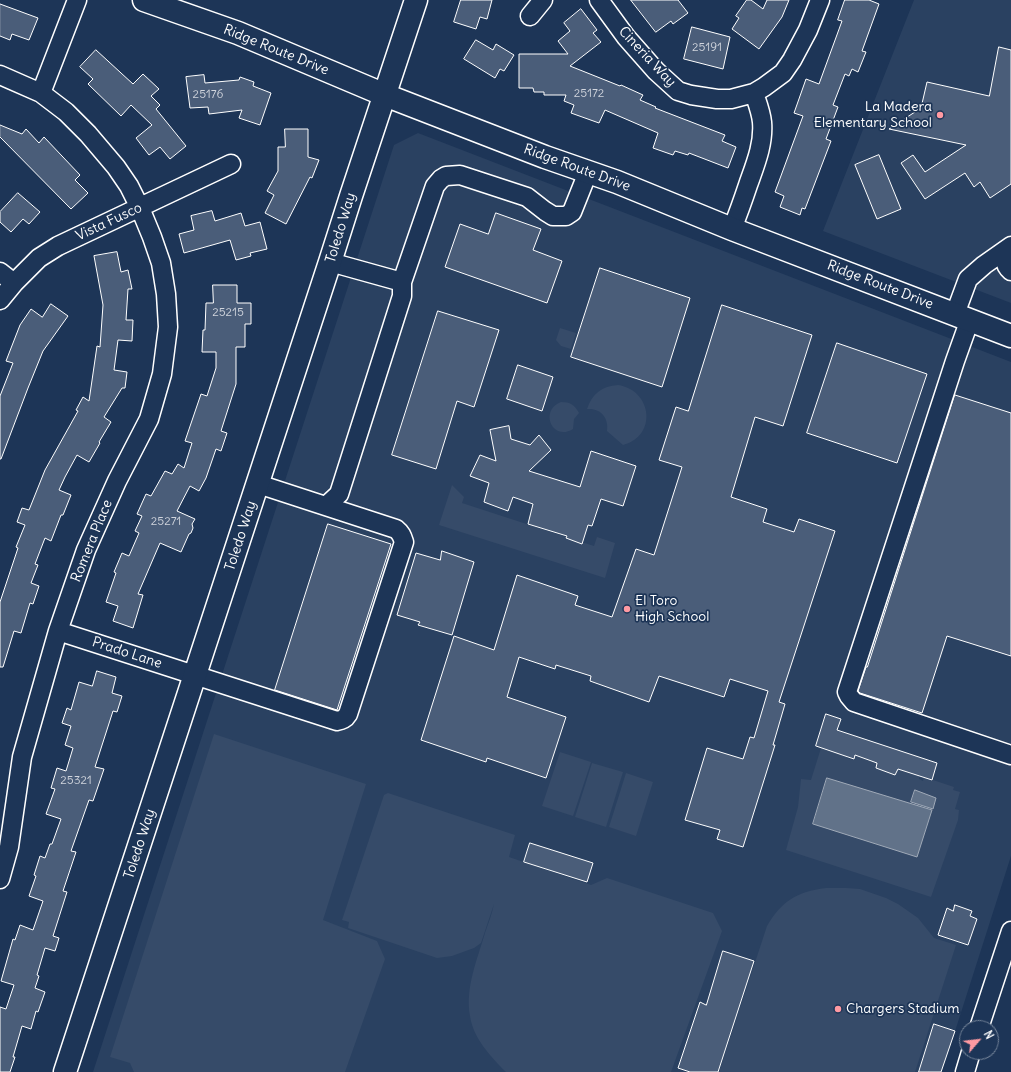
<!DOCTYPE html>
<html>
<head>
<meta charset="utf-8">
<style>
  body { margin:0 }
  #map { position:relative; width:1011px; height:1072px; overflow:hidden; background:#1d3557; font-family:Delius,sans-serif }
  canvas { display:block }
  .north { position:absolute; left:959px; top:1020px; width:40px; height:40px; box-sizing:border-box; background:#1d3557; border:1px solid #77869a; border-radius:50%; rotate:62deg; font-size:11px; font-weight:700; line-height:16px; text-align:center; color:#fff }
  .north::after { content:''; display:block; margin:auto; width:14px; height:18px; background:#ff9aa2; clip-path:polygon(50% 0,100% 100%,50% 72%,0 100%) }
</style>
</head>
<body>
<div id="map">
<canvas width="1011" height="1072"></canvas>
<div class="north">N</div>
</div>
<script>
const context = document.querySelector('canvas').getContext('2d');
context.lineJoin = 'round';
function paint(path, color) {
  context.fillStyle = color;
  context.fill(path, 'evenodd');
}
function trace(path, color, width, dash) {
  context.strokeStyle = color;
  context.lineWidth = width;
  context.lineCap = dash ? 'butt' : 'round';
  context.setLineDash(dash || []);
  context.stroke(path);
}
function drawText(font, color, halo, rows, align = 'center') {
  context.font = font + ' Delius,sans-serif';
  context.lineWidth = 3.5;
  context.setLineDash([]);
  context.textBaseline = 'middle';
  context.strokeStyle = halo;
  context.fillStyle = color;
  for (const [text, x, y, turn = 0] of rows) {
    context.save();
    context.translate(x, y);
    context.rotate((+turn || 0) * Math.PI / 180);
    context.textAlign = isNaN(turn) ? turn : align;
    if (halo) context.strokeText(text, 0, 0);
    context.fillText(text, 0, 0);
    context.restore();
  }
}
paint(new Path2D(`
  M914 0H1011V303L823 231Z
  M418 133 1011 362V856L942 1072H93L394 145Z`), '#2a4161');
paint(new Path2D(`
  M560 328 576 333 571 349 561 346 556 340Z
  M618 385C652 390 658 436 623 445L607 431C609 418 601 408 587 409 592 394 602 386 618 385Z
  M561 402C570 402 575 405 579 413L574 419 573 429C552 442 539 410 561 402Z
  M452 485 464 497 462 503 594 546 597 537 615 543 605 578 439 525Z
  M214 734 366 784 323 920 377 941 385 959 345 1072H134L130 1063 110 1057Z
  M821 748 830 751 832 748 849 753 847 758 854 760 855 755 877 763 876 768 895 775 898 769 919 776V779L923 781 924 777 954 787 953 790 960 792 955 809 959 810 958 820 931 897 786 850 798 807 801 779 811 780Z
  M560 752 591 762 573 816 542 806Z
  M592 763 623 772 606 827 575 817Z
  M626 773 653 782 636 836 609 827Z
  M388 793 515 835 509 857 591 885 607 878 713 913 722 931 671 1072H506C491 1057 473 1038 470 1016 465 988 477 960 485 933 488 924 492 914 494 904L481 943 474 948 452 956 437 958 348 928 349 922 342 920 384 795Z
  M826 888H846L860 889 886 898 898 904 918 918 934 938 956 945 915 1072H719L767 926C782 901 796 892 826 888Z`), '#364b69');
const water = new Path2D(`
  M827 778 932 810 917 857 813 824Z
  M915 790 936 798 933 809 911 802Z`);
paint(water, '#617289');
trace(water, '#a0aab8', 1);
const building = new Path2D(`
  M461 0H492L487 19 480 17 476 29 454 22Z
  M631 0H678L688 13 673 24 671 21 656 32Z
  M747 0H751L763 9 767 0H789L782 17 759 49 732 29 739 18 736 16Z
  M845 0H869L879 4 862 51 866 52 858 72 852 69 849 76 845 74 833 105 838 107 826 139 831 141 805 209 802 208 800 215 780 207 784 196 775 192 803 116 794 113 806 79 819 84 842 21 838 20Z
  M0 4 38 18 29 40 12 34 10 40 0 36Z
  M581 9 597 30 593 33 601 42 570 66 620 86 621 85 643 95 640 100 656 107 655 108 725 135 722 141 736 147 728 168 689 153 688 155 675 151 673 155 653 148 658 133 605 110 599 123 571 113 574 105 564 101 566 95H544V92H534L533 88H519V54H568L558 41 570 31 564 23Z
  M692 27 730 37 723 69 684 59Z
  M476 40 493 50 496 44 514 55 504 71 500 69 495 78 464 59Z
  M999 47 1011 50V184L990 198 980 182 974 187 965 173 925 199 901 163 913 155 925 172 966 145 889 129 921 108 927 82 989 96Z
  M96 50 133 84 143 74 159 89 151 96 160 105 156 109 186 146 170 159 160 147 149 155 136 138 152 125 131 105 121 116 88 84 93 79 80 67Z
  M204 75 205 83 239 80 240 77 254 82 253 86 271 93 260 125 239 118 242 110 209 114 208 107 190 108 186 77Z
  M0 125 22 134 26 129 39 143 44 137 80 175 75 180 88 193 71 209 0 137Z
  M285 129H308V157L319 160 312 178 310 177 286 224 265 213 274 195 267 191 278 171V147H285Z
  M879 155 901 209 877 219 855 165Z
  M18 193 40 212 29 224 23 219 11 232 0 222V212Z
  M212 211 215 221 241 213 245 226 260 222 267 249 250 253 251 256 236 260 230 240 184 253 179 234 194 230 191 216Z
  M496 213 541 229 533 250 562 261 547 303 445 267 460 224 488 234Z
  M117 252 121 272 128 270 132 289H128L126 320H133L132 341 118 340 114 370 127 372 125 388H122L104 417 111 422 99 442 100 443 89 462 77 455 65 477 59 490 71 495 63 515H61L51 541 45 538 35 564 38 565 31 583 39 586 33 604 30 603 21 633 14 631 3 667H0V602L18 548 16 547 25 525 17 522 22 508 29 510 45 470 78 411 76 410 83 397 89 401 97 346 100 347 103 305 94 256Z
  M600 268 690 298 662 387 571 357Z
  M213 285H237V303H251V324H245V347H236V384L221 431 227 433 221 451 216 449 206 478 199 491 190 486 177 511 195 519 192 524 193 528 191 533 189 534 181 552 160 543 138 594 143 595 133 628 113 621 118 606 106 602 116 573 114 572 122 553 129 556 139 533 135 531 142 516 137 514 146 494 151 496 165 471 172 474 178 464 184 468 192 443 185 441 201 394 207 396 216 368V352H202L203 330H205L206 303H213Z
  M51 304 68 316 43 351 28 388 1 459H0V396L13 363 6 361 20 325 31 309 42 317Z
  M722 305 812 335 783 426 755 417 731 497 767 509 763 522 794 532 799 519 835 531 779 702 785 704 773 745H775L743 847 717 839 720 830 685 820 707 748 743 759 750 737 754 738 768 691 730 679 724 697 659 676 649 702 590 681 591 676 556 665 555 669 519 657 507 697 566 717 546 778 487 758 486 762 421 740 454 636 494 650 517 575 578 596 575 605 612 617 636 549 654 555 682 467 659 460 676 407 688 411Z
  M438 311 499 330 474 407 457 401 436 469 392 455Z
  M837 343 927 374 897 463 807 433Z
  M518 365 553 377 542 411 507 399Z
  M955 395 1011 413V656L947 636 922 713 860 693 858 691 866 667H867Z
  M509 426 511 439 530 445 539 435 551 450 529 471 580 487 591 451 636 466 623 506 601 499 592 526 588 525 582 544 566 538 567 536 528 524 533 504 513 497 508 511 484 502 489 483 470 476 480 455 496 461 490 430Z
  M328 524 391 544 337 710 275 690Z
  M442 551 474 562 452 635 418 625 420 622 397 615 416 553 440 560Z
  M97 671 116 677 112 693 122 696 117 712 113 711 95 767 104 769 93 801 89 800 71 851 76 852 63 891 67 892 53 936 59 938 55 951 45 948 37 975 39 976 35 988 45 992 38 1012 36 1011 31 1029 22 1026 13 1057H15L10 1072H0V1007L6 1009 14 985 1 981 13 939 15 940 20 925 33 930 43 901 29 896 36 876 34 875 40 856 45 858 50 844H52L61 819 46 814 55 789 51 788 57 768 66 771 73 748 65 745 71 726 62 723 67 708 71 710 79 682 92 686Z
  M826 714 841 719 837 730 937 763 932 780 898 769 895 775 876 768 877 763 855 755 854 759 816 746Z
  M530 843 593 863 587 882 524 862Z
  M955 905 972 911 970 916 977 919 968 945 938 935 947 908 953 911Z
  M723 951 754 961 718 1072H690L678 1068 700 1002 706 1005Z
  M934 1024 955 1031 941 1072H919Z`);
paint(building, '#4a5d79');
trace(building, '#fff', 1);
const minor = new Path2D(`
  M599 0 626 37 656 71 678 91 691 95 717 99H731L754 93 764 87 783 73 792 60 808 30 820 0
  M530 16 543 0
  M0 75 41 93 66 112 88 134 116 167 129 186 140 208 152 237 161 263 166 294 168 327 162 374 149 419 117 481 86 550 58 631 22 757 9 847 0 879
  M41 93 77 0
  M732 229C738 214 743 200 748 185 755 165 764 144 762 122 761 112 757 102 754 93
  M1008 249C1005 257 1003 264 1011 271
  M330 262 402 282
  M0 272 14 283
  M0 300 14 283 39 258 58 246 231 164
  M955 314 968 279 984 265 1011 246
  M970 319 955 361 847 692 849 696 854 702 1011 755
  M326 506 339 494 402 296V282L435 186 441 179 446 176 460 175 527 197 545 211 553 216H566L572 212 588 172
  M58 631 337 721C342 720 345 719 348 714L404 542C402 536 401 533 396 529L258 484
  M979 1028 1011 931
  M965 1072 971 1052`);
const major = new Path2D(`
  M144 0 238 33 385 95 545 157 617 182 732 229 1011 336
  M65 1072 330 262 351 196 416 0`);
trace(minor, '#fff', 21);
trace(major, '#fff', 25);
trace(minor, '#1d3557', 18);
trace(major, '#1d3557', 22);
for (const [x, y, r, color] of [
  [940,115,4,"#ff9aa2"],
  [627,609,4,"#ff9aa2"],
  [838,1009,4,"#ff9aa2"]
]) {
  const dot = new Path2D();
  dot.arc(x, y, r, 0, 2 * Math.PI);
  context.fillStyle = color;
  context.fill(dot);
  trace(dot, '#1d3557', 1.5);
}
drawText('12px', '#d2d6de', null, [
  ["25191",707,48],
  ["25172",589,94],
  ["25176",208,95],
  ["25215",228,313],
  ["25271",166,522],
  ["25321",76,781]
]);
drawText('14px', '#fff', '#1d3557', [
  ["Ridge Route Drive",276,50,22],
  ["Cineria Way",647,57,47],
  ["Ridge Route Drive",577,168,20],
  ["Vista Fusco",109,222,-25],
  ["Toledo Way",341,228,-73],
  ["Ridge Route Drive",880,285,21],
  ["Toledo Way",241,536,-72],
  ["Romera Place",92,541,-68],
  ["Prado Lane",127,653,18],
  ["Toledo Way",140,844,-72]
]);
drawText('14px', '#fff', '#1d3557', [
  ["La Madera",932,107,"right"],
  ["Elementary School",932,123,"right"],
  ["El Toro",635,601],
  ["High School",635,617],
  ["Chargers Stadium",846,1009]
], 'left');
</script>
</body>
</html>
